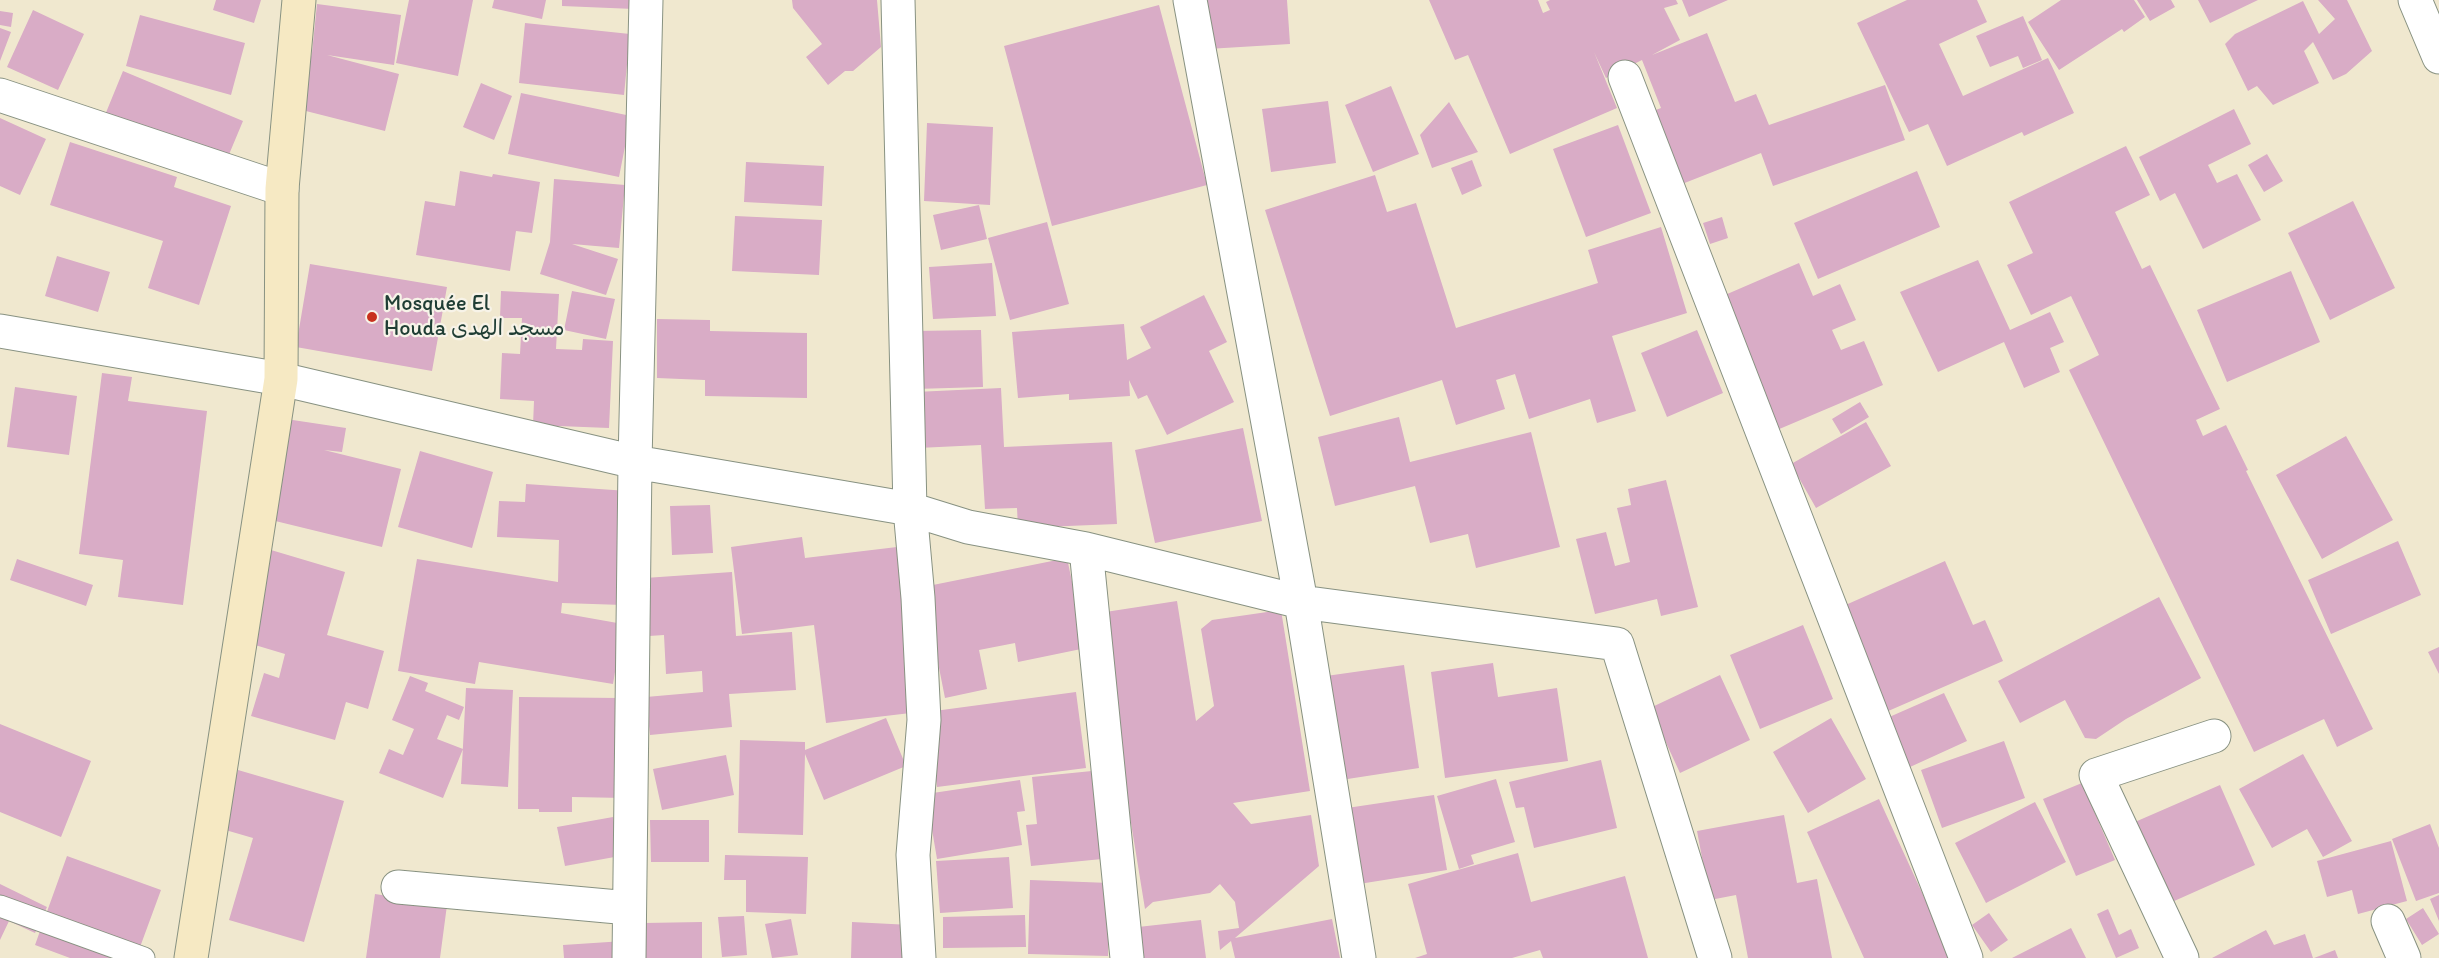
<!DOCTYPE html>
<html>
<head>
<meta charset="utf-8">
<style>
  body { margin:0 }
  canvas { display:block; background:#f0e8cf }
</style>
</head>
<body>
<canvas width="2439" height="958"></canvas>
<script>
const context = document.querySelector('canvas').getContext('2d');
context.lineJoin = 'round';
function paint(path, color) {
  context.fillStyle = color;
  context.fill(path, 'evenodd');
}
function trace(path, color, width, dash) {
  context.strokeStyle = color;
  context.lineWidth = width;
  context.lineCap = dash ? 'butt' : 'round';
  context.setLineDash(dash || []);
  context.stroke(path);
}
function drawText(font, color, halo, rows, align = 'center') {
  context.font = font + ' Itim,"Playpen Sans Arabic",sans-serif';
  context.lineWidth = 4.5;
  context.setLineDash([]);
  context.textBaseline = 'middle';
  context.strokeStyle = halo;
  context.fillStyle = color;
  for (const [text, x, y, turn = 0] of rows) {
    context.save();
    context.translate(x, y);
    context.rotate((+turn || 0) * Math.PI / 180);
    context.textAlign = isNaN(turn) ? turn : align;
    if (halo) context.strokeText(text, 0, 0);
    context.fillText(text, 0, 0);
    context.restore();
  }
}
paint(new Path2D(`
  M216 0H261L254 23 213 10Z
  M409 0H473L458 76 396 63Z
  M494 0H546L542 19 492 8Z
  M562 0H635L634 9 562 6Z
  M792 0H877L881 47 853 71H845L828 85 806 57 822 44 793 8Z
  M1188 0H1287L1290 44 1191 50Z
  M1429 0H1538L1543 13 1550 10 1546 2 1550 0H1676L1678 4 1664 8 1680 40 1652 55 1707 33 1735 102 1756 94 1769 125 1885 85 1905 140 1773 186 1761 153 1682 184 1653 111 1661 108 1642 60 1606 78 1594 52 1617 108 1510 154 1468 55 1455 60Z
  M1682 0H1728L1689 17Z
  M1907 0H1977L1987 22 1939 44 1963 96 2048 58 2074 113 2024 136 2022 132 1947 166 1928 124 1909 132 1857 23Z
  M2061 0H2134L2145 17 2124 32 2122 29 2059 70 2028 22Z
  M2137 0H2171L2175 7 2150 21Z
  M2198 0H2258L2210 23Z
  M2318 0H2347L2372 51 2346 74 2333 80 2313 42 2304 51 2319 83 2273 105 2257 86 2248 91 2225 44 2235 34 2303 1 2319 34 2335 19Z
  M317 4 401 15 394 65 327 55 399 74 385 131 298 109 312 53Z
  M1159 5 1207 185 1052 226 1004 46Z
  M33 10 84 34 58 90 7 67Z
  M0 11 13 13 11 27 0 25Z
  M140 15 245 43 231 95 126 66Z
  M2023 16 2042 60 2023 68 2018 56 1990 67 1976 36Z
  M525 23 630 34 624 95 519 83Z
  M0 28 11 32 0 61Z
  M123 71 243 121 225 164 105 115Z
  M481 83 512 96 494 140 463 127Z
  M1391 86 1419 154 1373 172 1345 105Z
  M521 93 631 116 619 177 508 154Z
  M1328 101 1336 163 1271 172 1262 109Z
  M1449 102 1478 152 1432 168 1420 135Z
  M2234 109 2251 144 2208 165 2217 183 2237 174 2261 220 2203 249 2175 193 2160 201 2139 157Z
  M0 118 46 139 20 195 0 186Z
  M927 123 993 127 990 205 924 201Z
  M1618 125 1651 213 1586 237 1553 149Z
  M70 142 177 177 174 187 231 206 199 305 148 288 163 241 50 205Z
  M2126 146 2150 195 2115 212 2142 269 2150 265 2220 409 2196 420 2203 436 2226 425 2248 470 2246 471 2373 729 2337 747 2324 719 2254 752 2069 370 2099 355 2071 296 2031 315 2007 265 2033 253 2009 202Z
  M2267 154 2283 181 2264 192 2248 165Z
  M1472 160 1482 186 1462 195 1451 168Z
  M746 162 824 166 822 206 744 202Z
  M460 171 492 177 493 174 540 182 532 233 516 231 510 271 416 255 425 201 455 206Z
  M1917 171 1940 227 1818 279 1794 223Z
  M1375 175 1387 212 1416 203 1456 328 1598 283 1588 250 1661 227 1687 313 1612 336 1636 411 1597 423 1590 399 1529 419 1515 374 1496 380 1505 409 1456 425 1442 380 1330 416 1265 210Z
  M554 179 625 185 619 248 572 244 618 259 606 295 540 274 550 242Z
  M2353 201 2395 288 2330 320 2288 233Z
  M979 205 987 239 941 250 933 215Z
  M735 216 822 220 819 275 732 271Z
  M1722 217 1728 238 1710 244 1703 223Z
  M1047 222 1069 304 1010 320 988 238Z
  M57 256 110 272 98 312 45 296Z
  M1978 260 2010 330 2050 312 2064 342 2050 348 2060 372 2024 388 2004 342 1938 372 1900 292Z
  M992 263 996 316 933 319 929 267Z
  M1799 263 1813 296 1840 284 1856 320 1832 330 1841 350 1864 341 1883 385 1777 430 1718 298Z
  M310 264 447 287 432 371 296 347Z
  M2291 271 2320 342 2227 382 2197 310Z
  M501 291 559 294 556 349 582 350 583 339 613 341 609 428 533 425 534 401 500 399 502 353 520 354 522 318H500Z
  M572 291 615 299 606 339 564 330Z
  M1204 295 1227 342 1209 351 1234 402 1167 435 1147 395 1138 399 1129 380 1130 396 1069 400V394L1018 398 1012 332 1124 324 1127 360 1151 348 1140 327Z
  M657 319 710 320V331L807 333V398L705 396V380L657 378Z
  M981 330 983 387 915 389 913 331Z
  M1697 330 1723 393 1667 417 1641 353Z
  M102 373 132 377 128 401 207 411 183 605 118 597 123 560 79 554Z
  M15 387 77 396 69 455 7 447Z
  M1001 388 1004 447 1112 442 1117 524 1018 528 1017 508 985 509 981 445 918 448 915 392Z
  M1860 402 1869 417 1841 434 1832 419Z
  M1399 417 1410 462 1531 432 1560 547 1476 568 1468 534 1430 543 1415 486 1335 506 1318 437Z
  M286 419 346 428 342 452 324 450 401 469 382 547 263 518Z
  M1866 422 1891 466 1816 508 1791 464Z
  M1243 428 1262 521 1155 543 1135 450Z
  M2346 436 2393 520 2322 559 2276 475Z
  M420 451 493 472 472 548 398 527Z
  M1666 480 1698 607 1661 616 1657 599 1595 614 1576 539 1606 532 1615 566 1630 562 1617 508 1631 505 1628 489Z
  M526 484 628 491 623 605 562 603 561 613 623 624 613 684 479 662 475 684 398 671 417 559 558 582 559 540 497 537 499 501 525 502Z
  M710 505 713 553 672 555 670 506Z
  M802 537 805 558 897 547 919 712 826 723 814 625 742 634 731 547Z
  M2398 541 2421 595 2331 634 2308 580Z
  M271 550 345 572 327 635 384 651 368 709 346 702 335 740 251 716 264 673 279 678 285 654 245 642Z
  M1067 558 1086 648 1018 662 1015 643 979 650 987 689 945 698 923 587Z
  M17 559 93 585 86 606 10 580Z
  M1945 561 1973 625 1985 620 2003 661 1886 712 1841 607Z
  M732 572 736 636 792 632 796 690 729 694 732 727 650 735 646 697 703 692 702 671 666 674 664 635 649 636 645 578Z
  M2159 597 2201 678 2126 719 2096 739 2085 738 2065 700 2020 723 1998 681Z
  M1177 601 1196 721 1214 706 1201 629 1212 620 1281 610 1310 791 1233 803 1251 824 1311 815 1319 866 1235 938 1332 919 1340 958H1235L1231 941 1220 950 1218 931 1239 928 1235 902 1220 884 1210 893 1153 902 1145 909 1118 743 1086 615Z
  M1803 625 1833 699 1760 729 1730 655Z
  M2439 647V674L2428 652Z
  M1493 663 1498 697 1557 688 1568 761 1445 778 1431 672Z
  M1404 665 1419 768 1341 780 1326 676Z
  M1720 675 1750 740 1680 773 1650 708Z
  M410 676 428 683 425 691 464 707 459 720 447 715 437 739 463 749 443 798 379 773 389 749 403 755 414 729 392 720Z
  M466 688 513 690 508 787 461 784Z
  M1076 692 1086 768 937 787 927 712Z
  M1944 693 1967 741 1910 767 1887 718Z
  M519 697 620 698 625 798 572 797V812H539V809H518Z
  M886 718 906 766 824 800 805 754 803 835 738 833 740 740 805 742V750Z
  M1831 718 1866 779 1808 813 1773 752Z
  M0 724 91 761 61 837 0 812Z
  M2004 741 2025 798 1942 828 1921 770Z
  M2303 754 2352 841 2323 857 2307 829 2272 848 2239 789Z
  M726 755 734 795 662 810 653 769Z
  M1601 760 1617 828 1534 848 1524 807 1516 808 1509 782Z
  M238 770 344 801 304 942 229 920 253 838 222 829Z
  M1092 771 1102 859 1031 866 1026 825 1037 824 1032 777Z
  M1496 779 1515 842 1471 855 1474 864 1459 869 1437 796Z
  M1020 780 1025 811 1017 812 1022 845 937 859 926 794Z
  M2082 783 2115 860 2076 876 2043 799Z
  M2220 785 2255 865 2163 906 2128 825Z
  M1434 795 1447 870 1359 884 1347 808Z
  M1879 799 1952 958H1864L1807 832Z
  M2035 802 2066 862 1986 903 1955 843Z
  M1784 815 1797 883 1817 879 1832 958H1748L1736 895 1710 900 1697 831Z
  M613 817 620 856 565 866 557 827Z
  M650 820H709V862H651Z
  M2430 824 2439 848V893L2416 901 2392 839Z
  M2391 841 2407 901 2358 914 2352 890 2327 897 2317 861Z
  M1518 853 1531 902 1625 876 1648 958H1543L1540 950 1512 958H1415L1427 954 1408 884Z
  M725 855 808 857 806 914 746 912V880H724Z
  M67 856 161 890 136 958H70L35 945Z
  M1009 857 1013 908 940 913 936 861Z
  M1030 880 1110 883 1108 956 1028 954Z
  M0 884 47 907 35 933 9 921 0 940Z
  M375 894 447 905 440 958H366Z
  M2439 895V921L2430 899Z
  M2423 908 2439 934 2422 945 2406 919Z
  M2108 909 2119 935 2131 929 2139 948 2116 958 2097 914Z
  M1989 913 2008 940 1991 952 1972 925Z
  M1025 915 1026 947 943 948V917Z
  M744 916 747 955 722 957 718 917Z
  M791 919 798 955 772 958 765 924Z
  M1201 920 1206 958H1133L1129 928Z
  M702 922V958H645L644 923Z
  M852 922 911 925 910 958H851Z
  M2071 928 2086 958H2012Z
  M2266 930 2274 945 2305 934 2313 958H2212Z
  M624 941 625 958H564L563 945Z
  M2335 950 2338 958H2314Z`), '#d9acc6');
const lane = new Path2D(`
  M0 906 144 958`);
const street = new Path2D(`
  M898 0 910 509 918 598 924 720 913 855 919 958
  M1190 0 1301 602 1359 958
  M2415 0 2439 57
  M1625 77 1966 958
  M0 95 282 189
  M0 331 281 379 635 462 910 509 968 527 1086 549 1301 602 1617 644 1715 958
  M1086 549 1127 958
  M398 887 629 908
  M2388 921 2404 958
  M629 958 635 462 646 0
  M2182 958 2096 775 2214 736`);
const secondary = new Path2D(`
  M191 958 281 379 282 189 299 0`);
trace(lane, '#889282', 23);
trace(street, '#889282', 35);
trace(secondary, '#889282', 35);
trace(lane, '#fff', 21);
trace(street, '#fff', 33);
trace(secondary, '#f6e9c3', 33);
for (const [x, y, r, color] of [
  [372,317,6,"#c8321e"]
]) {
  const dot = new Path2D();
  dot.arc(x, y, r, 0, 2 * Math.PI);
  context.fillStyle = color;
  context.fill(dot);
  trace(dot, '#f7f3e8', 2);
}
drawText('22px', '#1f3d34', '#f7f3e8', [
  ["Mosquée El",384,304],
  ["Houda مسجد الهدى",384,329]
], 'left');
</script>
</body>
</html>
